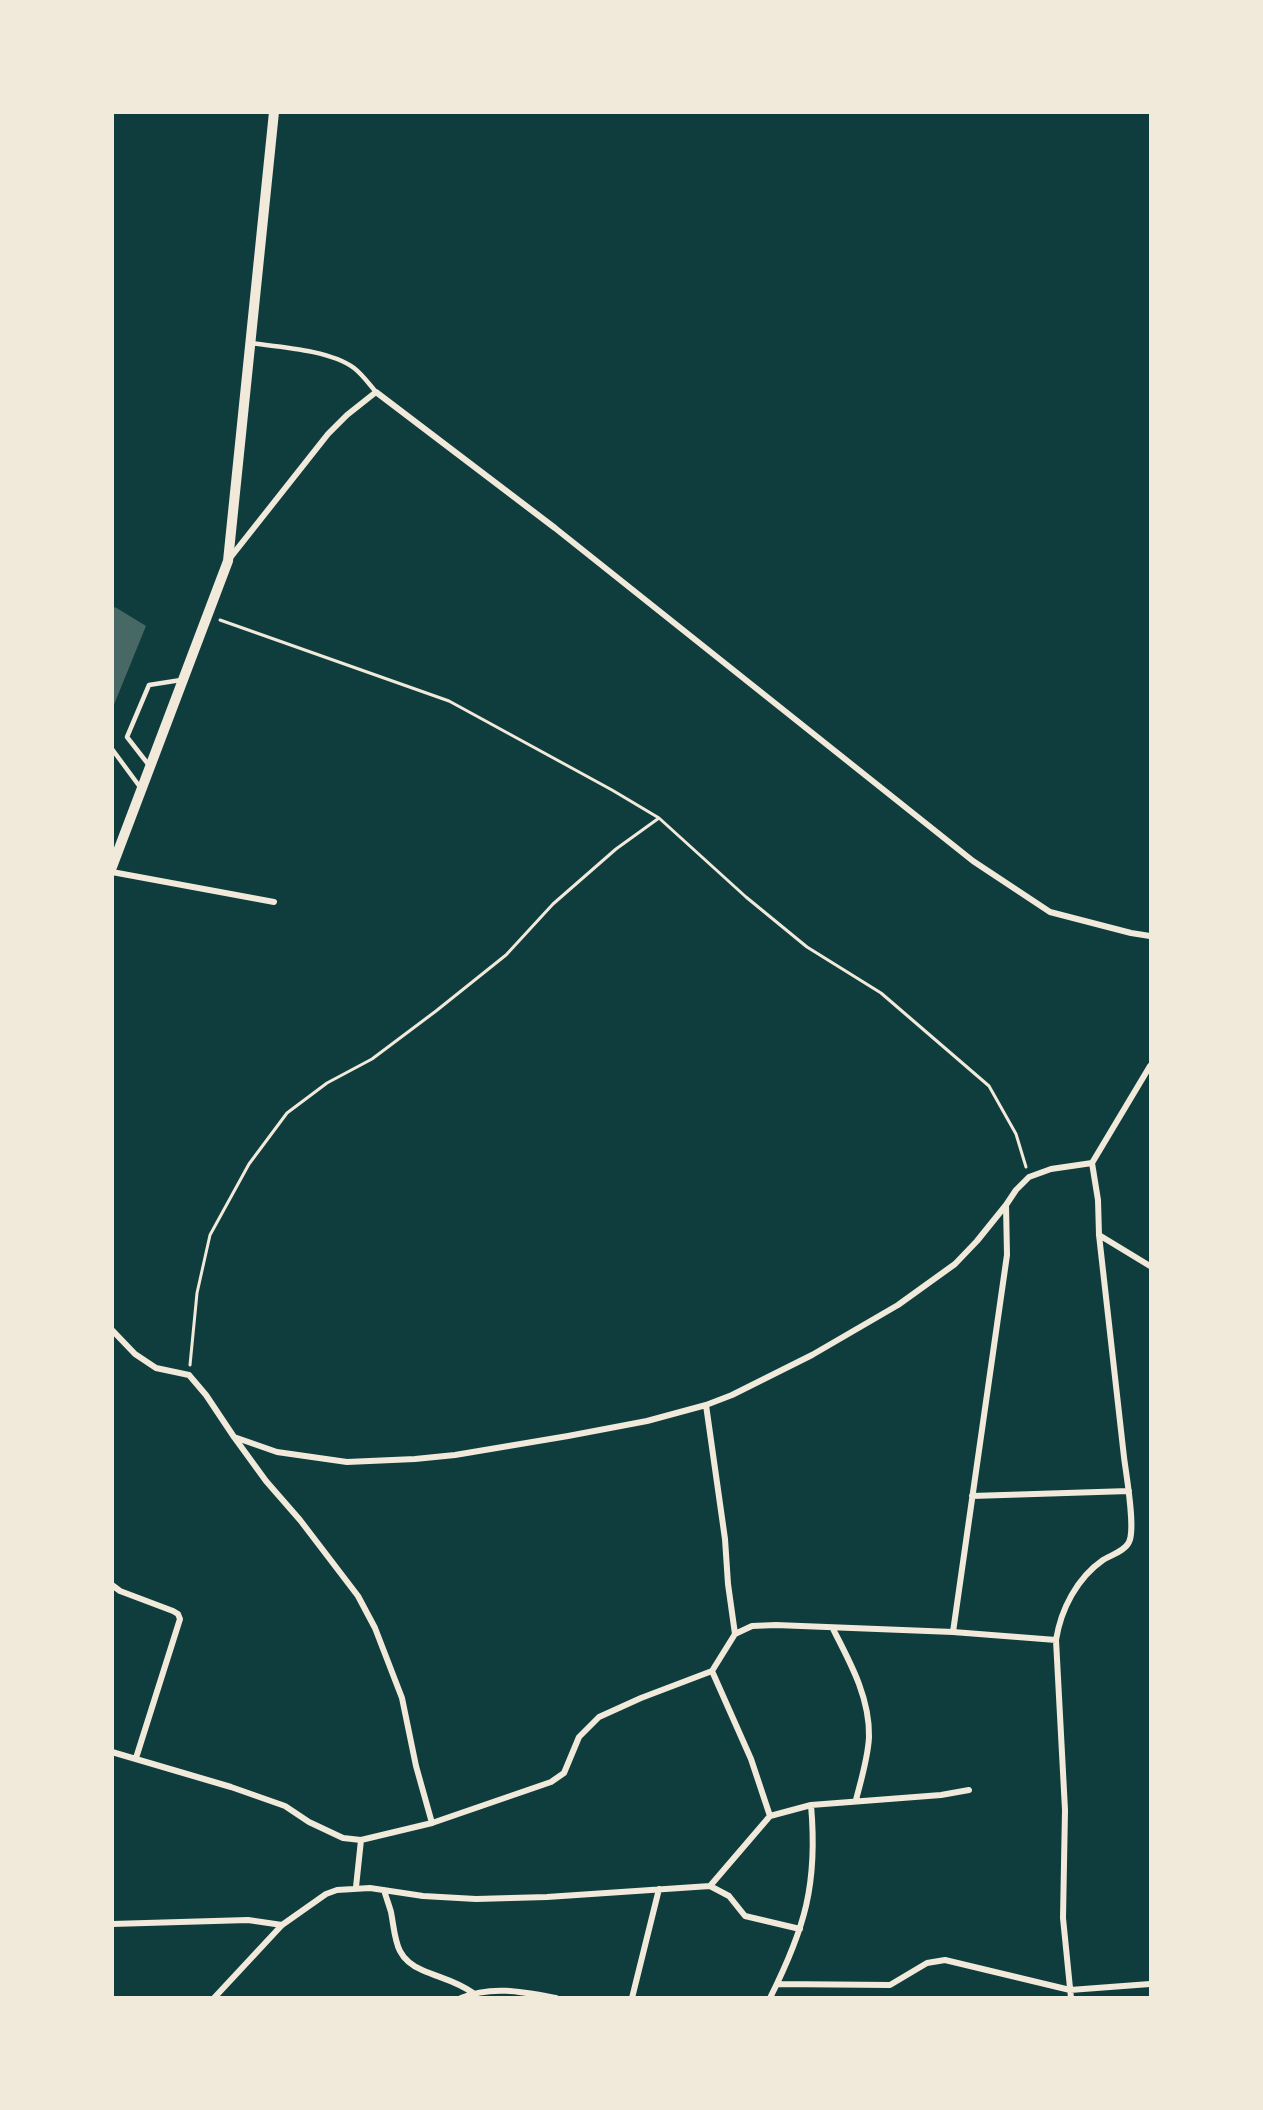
<!DOCTYPE html>
<html>
<head>
<meta charset="utf-8">
<style>
  body { margin:0 }
  #map { position:relative; width:1263px; height:2110px; overflow:hidden; background:#0f3d3e; font-family:"Fira Sans",sans-serif }
  canvas { display:block }
  .frame { position:absolute; inset:0; border:114px solid #f1e9da; pointer-events:none }
</style>
</head>
<body>
<div id="map">
<canvas width="1263" height="2110"></canvas>
<div class="frame"></div>
</div>
<script>
const context = document.querySelector('canvas').getContext('2d');
context.lineJoin = 'round';
function paint(path, color) {
  context.fillStyle = color;
  context.fill(path, 'evenodd');
}
function trace(path, color, width, dash) {
  context.strokeStyle = color;
  context.lineWidth = width;
  context.lineCap = dash ? 'butt' : 'round';
  context.setLineDash(dash || []);
  context.stroke(path);
}
paint(new Path2D(`
  M115 607 146 626 113 707 112 612Z`), '#486865');
trace(new Path2D(`
  M220 620 449 701 612 790 659 818
  M190 1365 197 1293 210 1235 249 1164 287 1113 327 1083 372 1059 436 1011 506 955 553 904 616 849 659 818 746 897 807 947 881 993 989 1086 1016 1134 1026 1167`), '#f1e9da', 3);
trace(new Path2D(`
  M250 343C279 347 330 350 354 368 362 374 369 384 376 392
  M112 749 140 787
  M148 764 127 737 149 685 181 680`), '#f1e9da', 4.5);
trace(new Path2D(`
  M230 558 328 434 347 415 376 392 555 528 973 861 1050 912 1131 933 1150 936
  M112 872 274 902
  M1092 1163 1150 1066
  M1099 1235 1150 1266
  M112 1330 135 1354 156 1368 189 1375 206 1395 234 1437 266 1481 300 1520 358 1596 375 1628 402 1698 416 1766 432 1823
  M706 1405 725 1539 728 1584 735 1634
  M234 1437 277 1452 347 1462 415 1459 455 1455 568 1436 647 1421 706 1405 732 1395 812 1355 898 1305 955 1264 977 1241 1006 1205
  M972 1496 1129 1491
  M112 1585 120 1591 173 1611 178 1614 180 1619 136 1758
  M833 1629C850 1662 870 1698 869 1737 868 1758 861 1780 856 1800
  M953 1632 1007 1255 1006 1205 1016 1190 1029 1177 1051 1169 1092 1163
  M712 1671 751 1759 770 1816
  M112 1752 231 1787 285 1806 309 1822 343 1838 361 1840 432 1823 551 1782 564 1773 579 1737 599 1717 641 1698 712 1671 735 1634 752 1626 776 1625 953 1632 1056 1640
  M710 1886 729 1896 745 1916 800 1929
  M356 1887 361 1840
  M384 1890C386 1897 389 1905 391 1912 396 1938 394 1958 422 1970 440 1978 457 1981 473 1993
  M112 1924 248 1920 282 1925
  M777 1984 890 1985 927 1963 945 1960 1070 1990 1150 1984
  M214 1998 282 1925 326 1894 337 1890 370 1888 423 1896 476 1899 547 1897 710 1886 770 1816 811 1805 941 1795 969 1790
  M461 1998C492 1985 524 1992 556 1998
  M632 1998 659 1889
  M770 1998C805 1928 818 1884 811 1805
  M1071 1998 1063 1918 1065 1810 1056 1640C1061 1609 1077 1578 1103 1560 1111 1555 1125 1551 1129 1542 1136 1529 1126 1474 1124 1457 1116 1383 1107 1309 1099 1235L1098 1200 1092 1163`), '#f1e9da', 6);
trace(new Path2D(`
  M112 867 228 561 274 112`), '#f1e9da', 10);
</script>
</body>
</html>
